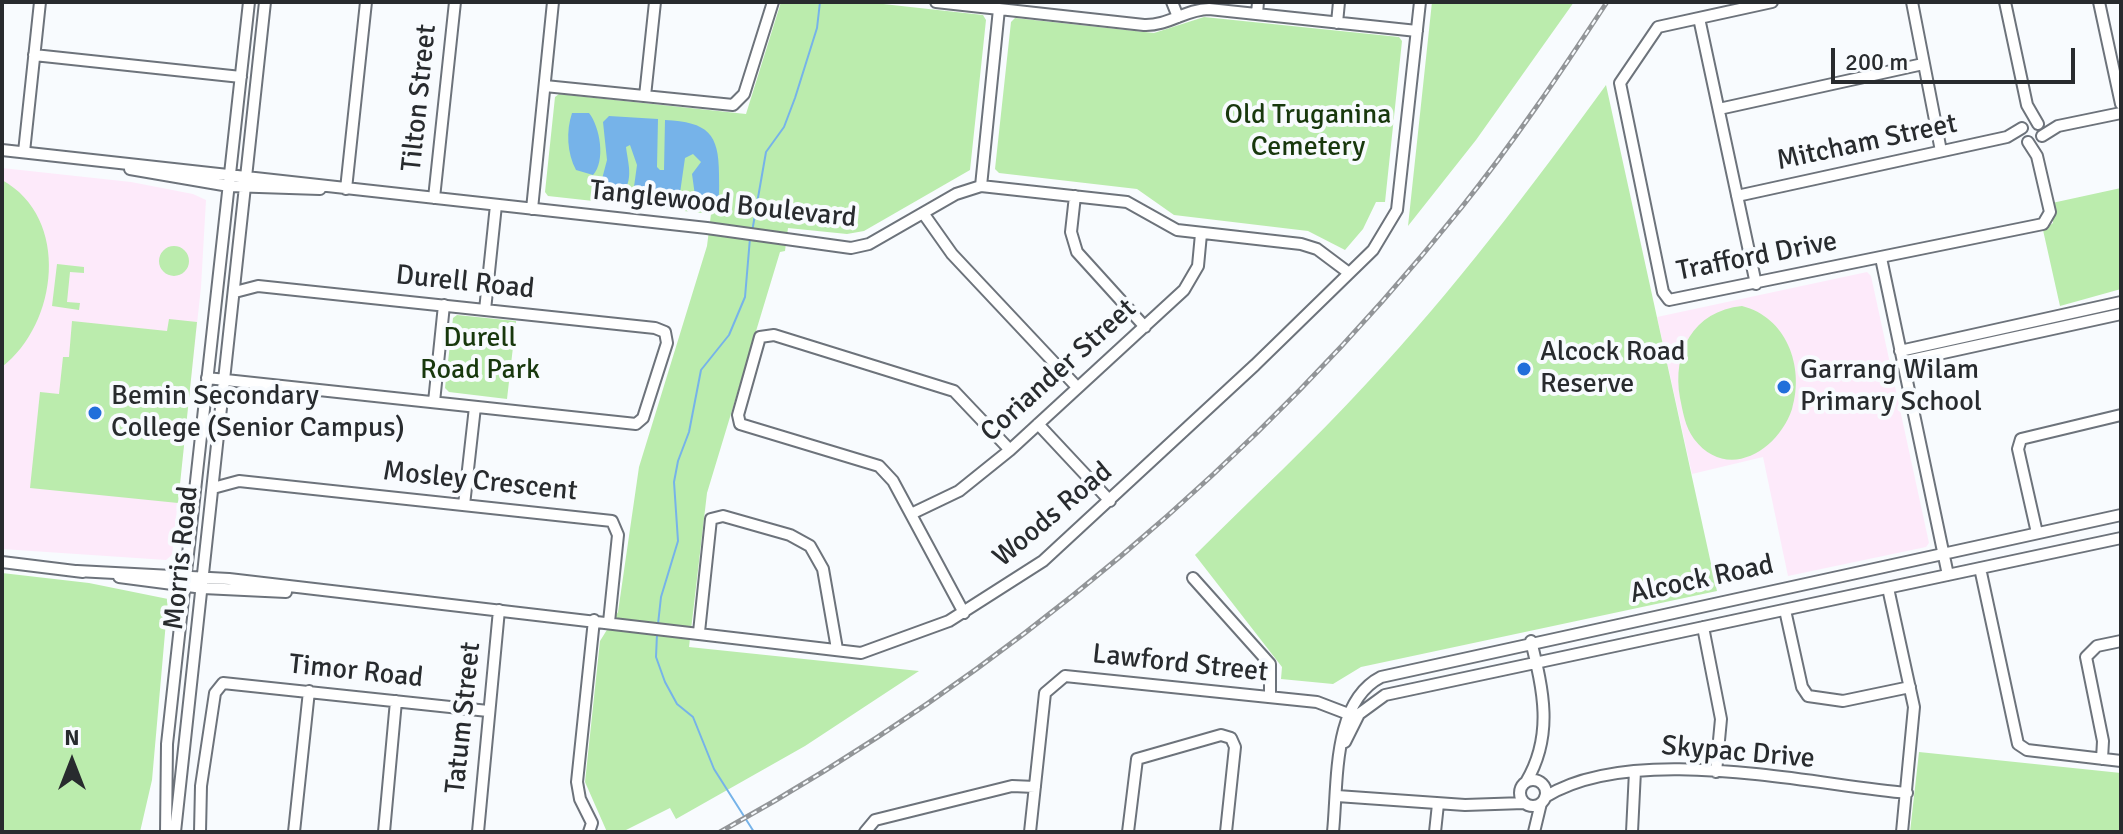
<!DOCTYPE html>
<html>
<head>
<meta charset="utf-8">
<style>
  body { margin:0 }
  #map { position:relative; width:2123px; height:834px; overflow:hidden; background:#f8fbfe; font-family:Signika,sans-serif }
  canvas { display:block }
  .frame { position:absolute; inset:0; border:4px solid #282b2e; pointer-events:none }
  .north { position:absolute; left:32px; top:722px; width:80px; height:80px; -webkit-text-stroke:6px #f8fbfe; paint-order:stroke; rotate:0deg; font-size:22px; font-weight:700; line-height:32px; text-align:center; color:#282b2e }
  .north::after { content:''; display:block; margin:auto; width:28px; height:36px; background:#282b2e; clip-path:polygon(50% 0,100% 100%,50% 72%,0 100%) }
  .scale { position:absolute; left:1831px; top:48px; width:244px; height:36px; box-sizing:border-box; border:4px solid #282b2e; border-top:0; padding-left:10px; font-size:24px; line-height:28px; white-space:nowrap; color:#282b2e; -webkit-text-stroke:6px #f8fbfe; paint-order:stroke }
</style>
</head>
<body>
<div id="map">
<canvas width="2123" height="834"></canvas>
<div class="frame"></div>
<div class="north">N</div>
<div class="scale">200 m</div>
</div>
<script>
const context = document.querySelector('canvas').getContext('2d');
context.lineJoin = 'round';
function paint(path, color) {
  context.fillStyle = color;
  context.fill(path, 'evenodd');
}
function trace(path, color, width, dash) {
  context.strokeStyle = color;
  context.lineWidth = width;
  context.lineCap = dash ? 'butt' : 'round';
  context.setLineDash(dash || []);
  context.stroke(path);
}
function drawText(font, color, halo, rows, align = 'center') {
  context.font = font + ' Signika,sans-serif';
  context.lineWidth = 8;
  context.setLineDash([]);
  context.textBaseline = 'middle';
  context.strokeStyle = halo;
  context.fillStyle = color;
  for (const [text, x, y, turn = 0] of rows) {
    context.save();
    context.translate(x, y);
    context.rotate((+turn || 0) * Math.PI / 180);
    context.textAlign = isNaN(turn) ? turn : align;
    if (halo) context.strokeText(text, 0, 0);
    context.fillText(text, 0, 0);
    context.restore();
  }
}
paint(new Path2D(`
  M2 168 131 182 193 194 206 200 201 287 172 555 166 560 2 549Z
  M1867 272 1871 276 1929 543 1926 547 1788 576 1763 457 1692 474 1657 317Z`), '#fdeafa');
paint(new Path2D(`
  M781 2H865L983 15 986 20 970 170 864 231 847 234 788 228 785 251 780 252 707 493 689 647 919 671 805 746 676 819 670 808 622 832H607L585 782 600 641 618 612 639 467 707 246 711 214 548 196 545 192 555 97 559 94 746 114Z
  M1432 2H1574L1476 140 1408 226Z
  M1204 17 1399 37 1402 41 1385 202H1376L1363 229 1345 250 1308 231 1174 215 1137 189 999 173 995 169 1011 22 1015 18 1154 33Z
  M1606 85 1717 591 1361 667 1333 684 1281 679 1282 667 1195 555C1252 498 1312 443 1367 383 1454 290 1531 188 1606 85Z
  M2 180C71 218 58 324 2 367Z
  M2121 188V289L2060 306 2043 230 2053 223 2052 203Z
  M159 261a15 15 0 1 1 30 0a15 15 0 1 1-30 0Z
  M57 264 84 267V273L70 272 67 302 80 303 79 310 52 306Z
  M1742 306C1786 317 1805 366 1792 409 1778 451 1727 482 1694 439 1685 427 1683 412 1680 398 1672 352 1693 311 1742 306Z
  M457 315 516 321 507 399 449 392 445 388 453 318Z
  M169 319 197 322 178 503 30 488 40 392 59 394 63 357H69L72 321 167 331Z
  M2 573 89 583 168 599 152 780 140 832H2Z
  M1919 752 2121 773V832H1910Z`), '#bbecad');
paint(new Path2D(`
  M572 113H589C600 127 606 161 593 175L576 170C567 153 566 131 572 113Z
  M609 116 658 119 657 167 660 170H664L665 120C708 122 719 134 719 174 719 185 720 195 717 206L705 207 696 203 692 174 701 162 693 154 685 158 679 200H649L633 194 637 165 630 145 626 147C628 164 634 179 622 194L605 189 602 179 607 160 603 122Z`), '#76b3e9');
trace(new Path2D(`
  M752 232 766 152 784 127 795 98 817 28 820 2
  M658 624 661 597 678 541 674 482 678 461 689 432 701 370 729 335 745 297 750 238
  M657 634 656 657 665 682 677 704 693 717 714 769 754 832`), '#76b3e9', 2);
const minor = new Path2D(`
  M936 2 1144 25C1168 26 1186 9 1209 9L1417 31
  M1172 2 1178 17
  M1772 2 1658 27 1620 83 1663 292 1669 300 2043 224 2050 212 2037 156 2028 142
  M1912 2 1941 151
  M2005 2 2027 105 2038 124
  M2099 2 2121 104
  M1257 14 1258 2
  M1699 18 1756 284
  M1337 23 1339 2
  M34 55 241 77
  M545 86 733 105 744 94 773 2
  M645 96 655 2
  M1719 109 1923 64
  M2042 136 2058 126 2121 113
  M2 150 707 228 851 248 869 244 956 194 981 186 1127 202 1177 230 1301 244 1317 249 1349 273
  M24 152 40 2
  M130 169 229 186 320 189
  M981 186 999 9
  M346 189 366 2
  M1075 196 1071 232 1077 252 1145 327
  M1737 196 2007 137 2022 128
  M434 198 455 2
  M532 209 553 2
  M923 213 952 254 1077 387
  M1881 258 1948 575
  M485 310 496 205
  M1900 351 2121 302
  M1902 362 2121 314
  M207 378 636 424 643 418 667 343 665 332 655 328 258 286 235 292
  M434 402 444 305
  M1038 424 1110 501
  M213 488 239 481 612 521 618 535 609 622
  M464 505 475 407
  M911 514 959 491 1010 450 1184 290 1198 266 1201 234
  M2037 533 2018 449 2021 439 2121 415
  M2 562 83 572
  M1980 568 2018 744 2027 750 2121 761
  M77 571 229 579 861 653 949 621 1043 561 1255 365 1373 250 1397 210 1420 2
  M119 577 203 588 286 592
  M1193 578 1270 664V697
  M1888 588 1914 707 1902 832
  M1785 610 1802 687 1808 696 1843 701 1910 687
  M964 613 893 481 879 466 740 424 738 415 760 337 774 335 954 391 1010 450
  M1703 627 1721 719 1716 772
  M699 632 711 519 723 516 790 535 810 546 823 569 837 649
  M1345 742 1359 714 1385 695 2121 538
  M2102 759 2103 741 2086 657 2097 646 2121 641
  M1520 793a13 13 0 1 1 26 0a13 13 0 1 1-26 0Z
  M1526 782C1554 735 1543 690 1531 641
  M1337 796 1465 805 1524 803
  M1545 797C1633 742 1807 784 1907 793
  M166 832 167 744 249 2
  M175 832 265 2
  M200 832 201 786 215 693 223 683 488 711
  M294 832 309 691
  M384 832 396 701
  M478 832 499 610
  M589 832 592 823 580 799 577 782 594 620
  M865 832 875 820 1012 786 1035 787
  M1030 832 1045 693 1065 676 1317 702 1351 715
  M1128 832 1137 759 1221 735 1231 738 1235 747 1226 832
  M1333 832C1338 783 1332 702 1381 677L2121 515
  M1435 832 1438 804
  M1534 832 1541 803
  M1632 832 1635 771`);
trace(minor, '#6d737b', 14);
trace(minor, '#fff', 10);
const rail = new Path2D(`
  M720 832C1004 675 1258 461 1461 208 1514 142 1561 72 1607 2`);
trace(rail, '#929598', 5);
trace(rail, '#f8fbfe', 2, [6]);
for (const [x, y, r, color] of [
  [1524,369,8,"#226fda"],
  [1784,387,8,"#226fda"],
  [95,413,8,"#226fda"]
]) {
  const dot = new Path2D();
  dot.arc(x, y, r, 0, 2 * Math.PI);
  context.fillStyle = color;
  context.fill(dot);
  trace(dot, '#f8fbfe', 3);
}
drawText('28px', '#282b2e', '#f8fbfe', [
  ["Tilton Street",420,98,-84],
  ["Mitcham Street",1867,143,-12],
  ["Tanglewood Boulevard",723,205,6],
  ["Trafford Drive",1757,257,-11],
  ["Durell Road",465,283,6],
  ["Coriander Street",1059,371,-42],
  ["Mosley Crescent",480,482,6],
  ["Woods Road",1053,515,-40],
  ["Morris Road",182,558,-84],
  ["Alcock Road",1702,580,-12],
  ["Lawford Street",1180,664,6],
  ["Timor Road",356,672,6],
  ["Tatum Street",464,718,-84],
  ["Skypac Drive",1738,753,5]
]);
drawText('28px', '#18380d', '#f8fbfe', [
  ["Old Truganina",1308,116],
  ["Cemetery",1308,148],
  ["Durell",480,339],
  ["Road Park",480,371]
]);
drawText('28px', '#282b2e', '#f8fbfe', [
  ["Alcock Road",1540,353],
  ["Reserve",1540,385],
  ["Garrang Wilam",1800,371],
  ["Primary School",1800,403],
  ["Bemin Secondary",111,397],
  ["College (Senior Campus)",111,429]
], 'left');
</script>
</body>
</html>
